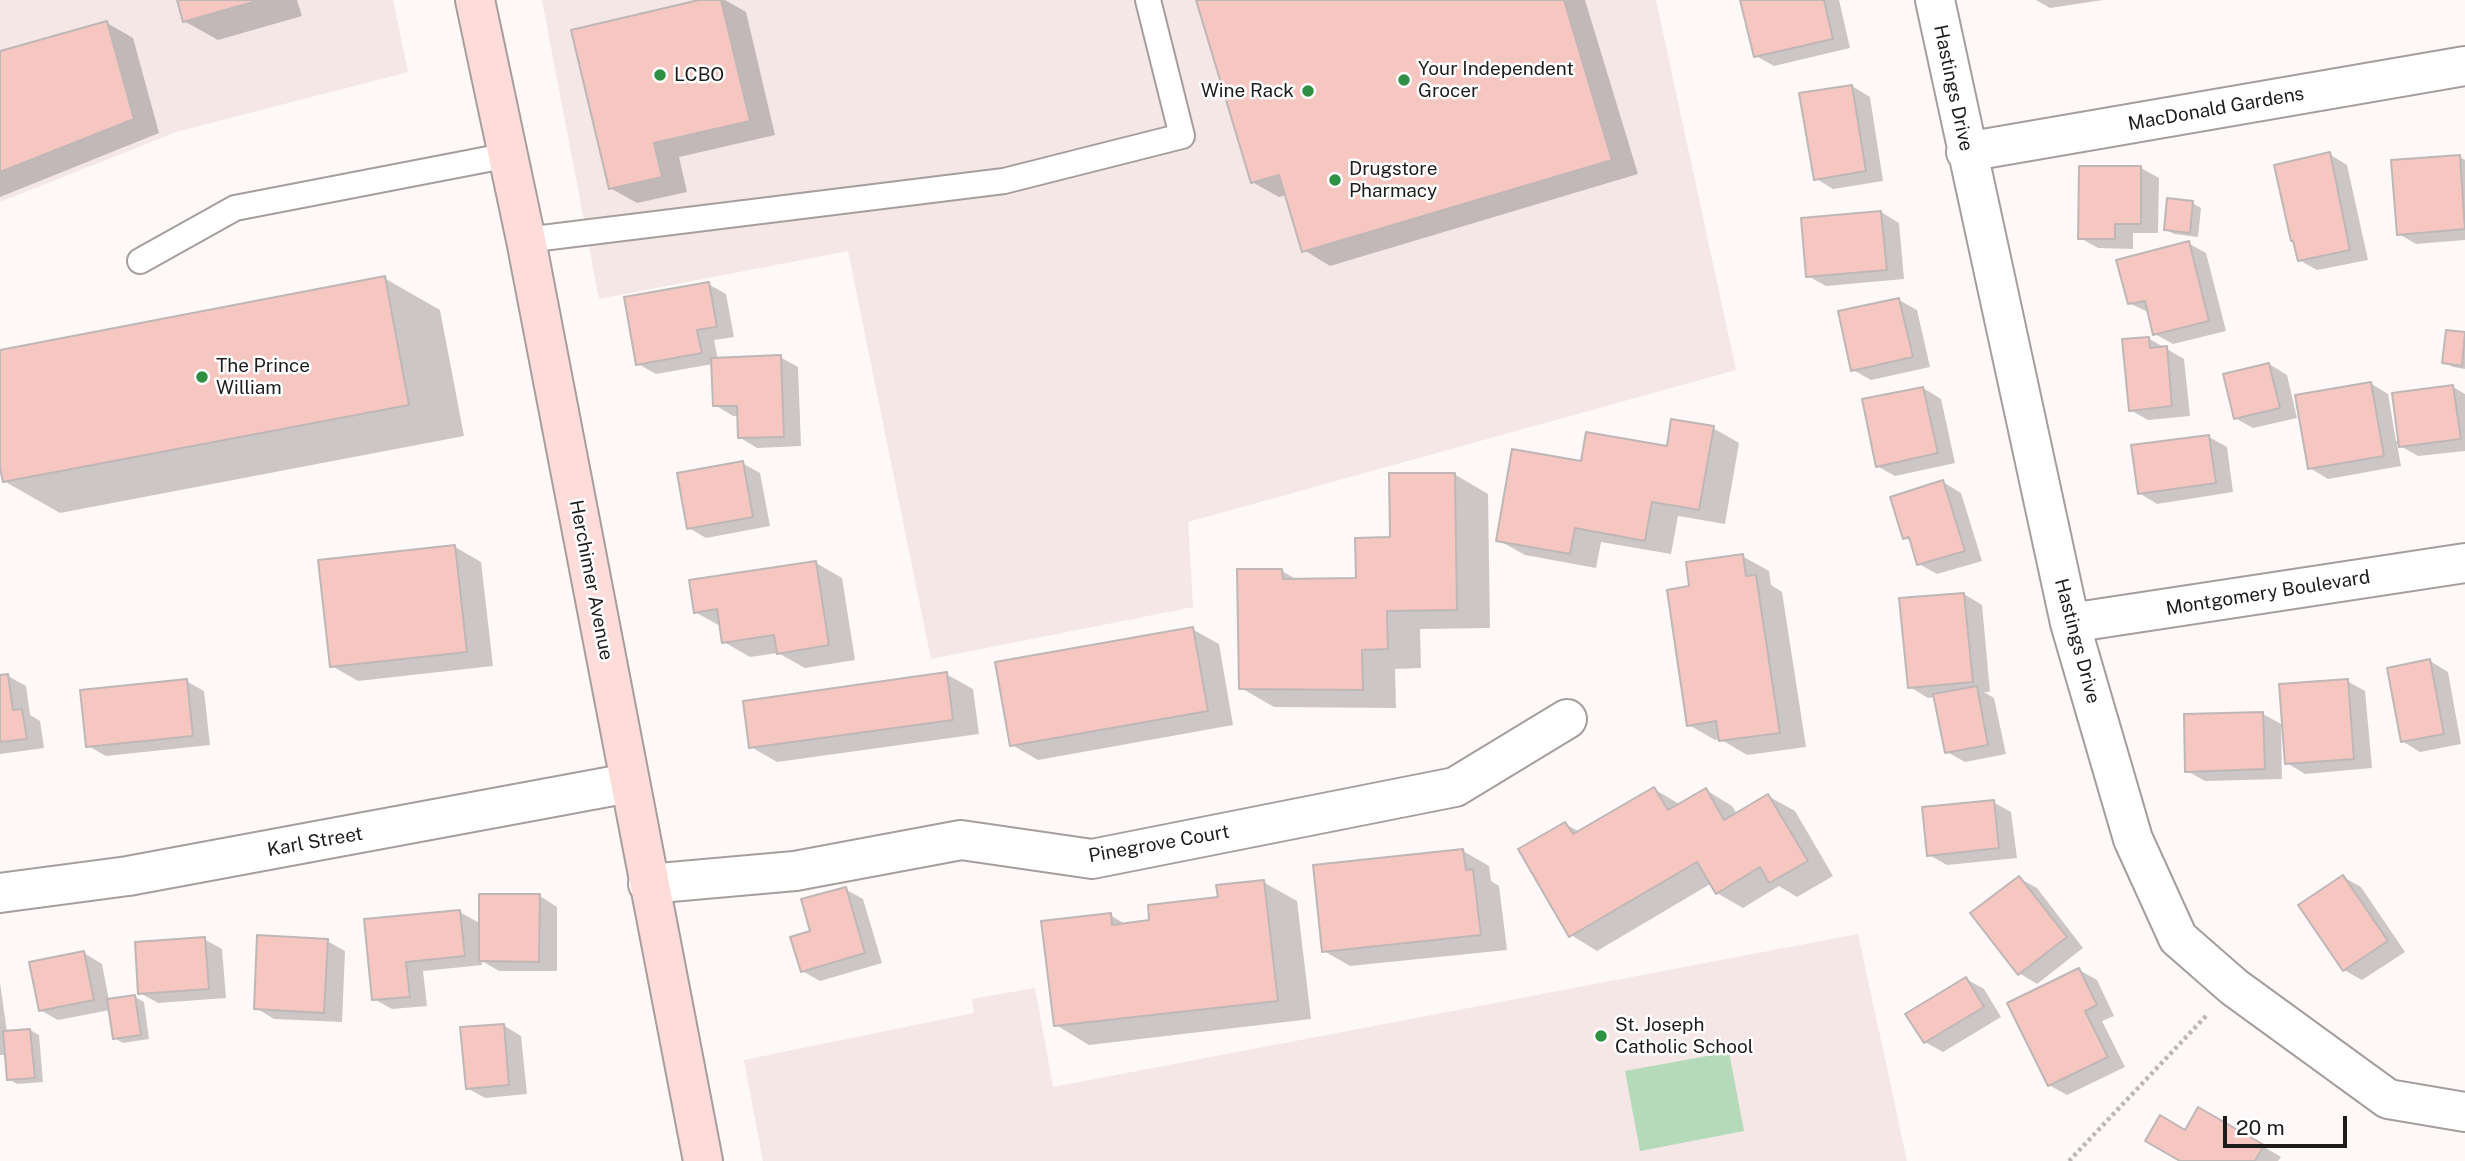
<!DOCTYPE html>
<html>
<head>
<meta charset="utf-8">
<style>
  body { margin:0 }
  #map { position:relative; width:2465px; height:1161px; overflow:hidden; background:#fff8f8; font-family:"Public Sans",sans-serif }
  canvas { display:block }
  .scale { position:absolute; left:2223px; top:1116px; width:124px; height:32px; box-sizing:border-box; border:4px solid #1f1c1c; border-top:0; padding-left:9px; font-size:21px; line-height:24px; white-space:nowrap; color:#1f1c1c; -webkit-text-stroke:5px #fff; paint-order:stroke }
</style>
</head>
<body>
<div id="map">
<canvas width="2465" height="1161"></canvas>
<div class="scale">20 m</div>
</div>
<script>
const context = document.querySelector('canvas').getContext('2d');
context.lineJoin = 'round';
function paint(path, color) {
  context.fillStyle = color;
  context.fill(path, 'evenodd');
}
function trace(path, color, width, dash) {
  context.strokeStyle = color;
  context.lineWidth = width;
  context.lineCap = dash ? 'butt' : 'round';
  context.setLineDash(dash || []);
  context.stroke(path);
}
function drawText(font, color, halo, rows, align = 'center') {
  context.font = font + ' "Public Sans",sans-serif';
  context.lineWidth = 5;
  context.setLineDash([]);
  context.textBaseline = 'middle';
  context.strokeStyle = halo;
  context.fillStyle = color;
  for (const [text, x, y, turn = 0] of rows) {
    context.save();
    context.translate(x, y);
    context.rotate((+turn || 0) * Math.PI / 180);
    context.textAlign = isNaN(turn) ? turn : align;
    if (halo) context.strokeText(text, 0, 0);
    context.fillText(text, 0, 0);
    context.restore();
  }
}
paint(new Path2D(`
  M0 0H393L408 72 176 132 0 202Z
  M542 0H1656L1736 370 1188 522 1193 607 931 659 848 251 599 299Z
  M1858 934 1907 1161H763L744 1060 974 1013 972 999 1035 988 1053 1087Z`), '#f4e7e6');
paint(new Path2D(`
  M1729 1052 1744 1131 1640 1151 1625 1071Z`), '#b5dab9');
paint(new Path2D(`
  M178 0H297L302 16 218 40 184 21Z
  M706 0H725L746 12 775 135 679 157 687 192 637 203 610 188Z
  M1198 0H1585L1638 174 1330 266 1304 250 1287 195 1279 197 1252 182Z
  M1742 0H1839L1850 48 1774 66 1756 56Z
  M2036 0H2103L2050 8Z
  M107 23 133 38 159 133 0 197V53Z
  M1852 86 1870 97 1883 181 1833 189 1815 178Z
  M2329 154 2347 165 2368 260 2317 270 2299 260Z
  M2460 157 2465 160V240L2416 244 2399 234Z
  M2141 168 2159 178 2158 233H2133V249L2098 248 2080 238Z
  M2192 203 2201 208 2198 237 2174 234 2165 229Z
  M1881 212 1899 223 1904 279 1826 286 1808 276Z
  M2188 243 2206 253 2226 331 2173 344 2155 334 2150 313 2129 303Z
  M384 278 440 310 464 436 60 513 4 481 0 459V351Z
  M708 284 726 294 734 337 714 340 718 360 780 357 798 367 801 446 757 448 739 437V416H733L715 405 713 364 656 374 638 364Z
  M1899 300 1917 310 1930 367 1871 380 1853 370Z
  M2447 331 2465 334V369L2453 367 2444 362Z
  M2148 338 2184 359 2190 416 2148 420 2130 410Z
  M2269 364 2287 375 2297 418 2253 428 2235 418Z
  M2370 383 2388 394 2396 441H2400L2453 387 2465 394V451L2418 456 2397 444 2401 466 2328 479 2310 468Z
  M1923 388 1941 399 1955 463 1895 476 1877 466Z
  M1713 428 1739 443 1725 524 1678 516 1671 554 1601 542 1596 568 1525 555 1498 540 1583 463 1668 448Z
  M2209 437 2227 447 2233 492 2157 504 2139 493Z
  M742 463 760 473 770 526 706 538 689 528Z
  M1454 474 1488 494 1490 628 1420 629 1421 668 1395 669 1396 708 1274 707 1241 688 1282 571 1299 581 1358 579 1392 539Z
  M1943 482 1961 493 1982 561 1937 574 1919 564 1912 542 1904 537Z
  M455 547 481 562 493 666 358 681 332 666Z
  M1742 556 1769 571 1771 585 1782 592 1806 747 1747 755 1720 739 1715 740 1689 725Z
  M816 563 842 578 855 660 805 668 778 653 750 657 724 642 722 627 695 612Z
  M1964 594 1982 605 1990 692H1984L1994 698 2006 754 1965 762 1947 752 1935 697 1928 698 1910 687Z
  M1192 629 1219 644 1233 725 1038 760 1012 745Z
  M2430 661 2448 672 2461 744 2420 752 2402 741Z
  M946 674 973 689 979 734 777 762 751 747Z
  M8 676 26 686 30 715 40 721 44 748 0 754V677Z
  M186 681 204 691 210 745 106 756 88 746Z
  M2347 681 2365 691 2372 768 2305 774 2287 763Z
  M2263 714 2281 724 2282 779 2205 781 2187 771Z
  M1654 789 1681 805 1706 790 1732 806 1737 814 1768 796 1795 811 1833 876 1797 897 1779 886 1743 908 1717 893 1712 883 1597 951 1571 935 1565 824 1580 832Z
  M1993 802 2011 812 2017 858 1947 865 1929 855Z
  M1463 851 1489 866 1491 881 1499 886 1507 950 1350 966 1324 951Z
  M2343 877 2361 887 2405 952 2362 980 2344 970Z
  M2019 878 2037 888 2083 948 2037 984 2019 973Z
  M1263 882 1297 901 1311 1019 1089 1045 1056 1025 1110 915 1127 925 1151 922Z
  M845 889 863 899 882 963 820 981 802 971Z
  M540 896 557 907V971H499L482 961V965L423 971 427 1006 392 1009 374 999 366 921 460 912 481 924Z
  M204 939 222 949 226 998 158 1003 140 993Z
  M327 941 345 951 342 1022 274 1019 256 1008Z
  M84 953 102 964 109 1000 135 997 144 1002 149 1039 123 1043 114 1038 110 1010 58 1020 40 1010Z
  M2079 970 2097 980 2114 1016 2102 1021 2125 1067 2067 1095 2049 1085Z
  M1966 979 1984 989 2001 1017 1943 1052 1925 1042Z
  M0 983 7 1032 30 1030 39 1035 43 1082 17 1084 9 1079 7 1055H0Z
  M503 1025 521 1036 527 1094 485 1098 467 1088Z
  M2199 1109 2281 1157 2278 1161H2183L2186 1132Z`), '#0003');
const building = new Path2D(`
  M177 0H260L183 22Z
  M699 0H721L750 121 654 143 662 177 609 189 571 30Z
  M1196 0H1564L1612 160 1302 252 1279 175 1251 183Z
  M1740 0H1824L1833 39 1754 57Z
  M107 21 134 119 0 172V51Z
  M1852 85 1866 171 1814 180 1799 93Z
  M2330 152 2350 250 2298 261 2293 241H2291L2274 165Z
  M2460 155 2465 229 2397 235 2391 160Z
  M2079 166H2141V224H2115V239H2078Z
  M2167 198 2193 201 2190 233 2164 230Z
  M1881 211 1887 270 1806 277 1801 218Z
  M2189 241 2209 321 2153 335 2145 301 2128 304 2116 260Z
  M385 276 409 405 3 482 0 468V350Z
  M709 282 717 327 697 330 702 353 636 365 624 297Z
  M1899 298 1913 357 1851 371 1838 311Z
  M2446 330 2465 332 2462 366 2442 363Z
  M2149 337 2150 348 2167 346 2172 406 2129 411 2122 339Z
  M781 355 784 437 738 438 737 406H713L711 358Z
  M2269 363 2280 408 2234 419 2223 374Z
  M2371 382 2384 456 2308 469 2295 395Z
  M2453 385 2461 439 2399 447 2392 393Z
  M1923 387 1938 453 1876 467 1862 399Z
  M1671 419 1714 426 1699 510 1652 502 1645 541 1575 528 1570 554 1496 541 1512 449 1581 461 1586 432 1667 446Z
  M2209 435 2216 483 2138 494 2131 445Z
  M743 461 753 517 687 529 677 473Z
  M1389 473H1455L1457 610 1387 611 1388 649 1362 650 1363 690 1239 689 1237 569H1282L1283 579 1356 578 1355 538 1390 537Z
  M1943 480 1965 551 1917 565 1909 537 1903 539 1890 497Z
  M455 545 467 652 330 667 318 560Z
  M1743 554 1746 576 1756 575 1780 733 1719 741 1716 721 1687 726 1667 590 1689 586 1686 562Z
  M816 561 829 645 777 654 774 635 722 643 717 609 694 613 689 580Z
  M1964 593 1973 682 1908 688 1899 598Z
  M1193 627 1208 711 1010 746 995 662Z
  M2430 659 2444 734 2401 742 2387 668Z
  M947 672 953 720 749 748 743 701Z
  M8 674 13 710 22 709 27 739 0 742V675Z
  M187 679 193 736 86 747 80 690Z
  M2348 679 2354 759 2285 764 2279 684Z
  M1977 686 1988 745 1945 753 1933 694Z
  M2263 712 2265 769 2185 772 2184 714Z
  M1654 787 1668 810 1706 788 1724 820 1768 794 1808 861 1769 883 1760 867 1716 894 1697 862 1569 937 1518 849 1565 822 1573 834Z
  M1994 800 1999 848 1927 856 1922 807Z
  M1463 849 1466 870 1473 869 1481 935 1322 952 1313 865Z
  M2343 875 2388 941 2343 971 2298 905Z
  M2019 876 2067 937 2018 975 1970 913Z
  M1264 880 1278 1001 1054 1026 1041 921 1111 913 1112 925 1149 920 1148 905 1218 897 1216 885Z
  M846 887 865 953 801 972 790 937 810 931 801 899Z
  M479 894H540L539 962 479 961Z
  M460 910 465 956 406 962 410 997 372 1000 364 919Z
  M257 935 328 939 324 1013 254 1009Z
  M205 937 209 989 138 994 135 942Z
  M84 951 94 1000 39 1011 29 962Z
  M2079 968 2097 1005 2085 1011 2108 1057 2048 1086 2007 1003Z
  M1966 977 1984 1007 1924 1043 1905 1014Z
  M135 995 141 1035 113 1039 107 999Z
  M504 1024 509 1085 466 1089 460 1027Z
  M30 1029 35 1078 7 1080 3 1031Z
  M2198 1107 2264 1145 2255 1161H2180L2145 1141 2160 1115 2185 1130Z`);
paint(building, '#f6c6c1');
trace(building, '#beb7b6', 2);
const lane = new Path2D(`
  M526 240 1004 181 1182 136 1148 0
  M140 261 235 208 509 155`);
const street = new Path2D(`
  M1935 0 2070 623 2133 839 2178 938 2234 987 2388 1099 2465 1112
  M1966 152 2465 66
  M2070 623 2465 563
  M648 884 795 871 961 840 1092 859 1455 787 1567 719
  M0 893 128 876 629 783`);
const secondary = new Path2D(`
  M475 0 526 240 703 1161`);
trace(lane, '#a69e9d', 28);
trace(street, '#a69e9d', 42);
trace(secondary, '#a69e9d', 42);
trace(new Path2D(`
  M2069 1161 2206 1016`), '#bcb6b6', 4.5, [3.5, 3.5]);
trace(lane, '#fff', 24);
trace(street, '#fff', 38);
trace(secondary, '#fedcda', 38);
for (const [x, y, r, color] of [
  [660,75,7,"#2e9043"],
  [1404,80,7,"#2e9043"],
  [1308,91,7,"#2e9043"],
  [1335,180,7,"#2e9043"],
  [202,377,7,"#2e9043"],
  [1601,1036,7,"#2e9043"]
]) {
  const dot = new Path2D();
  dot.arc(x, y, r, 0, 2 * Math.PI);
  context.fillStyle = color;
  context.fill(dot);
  trace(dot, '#fff', 2.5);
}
drawText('19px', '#1f1c1c', '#fff', [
  ["Your Independent",1418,69],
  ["Grocer",1418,91],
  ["LCBO",674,75],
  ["Wine Rack",1294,91,"right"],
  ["Drugstore",1349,169],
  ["Pharmacy",1349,191],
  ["The Prince",216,366],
  ["William",216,388],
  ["St. Joseph",1615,1025],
  ["Catholic School",1615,1047]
], 'left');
drawText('19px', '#1f1c1c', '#fff', [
  ["Hastings Drive",1953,88,78],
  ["MacDonald Gardens",2216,109,-10],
  ["Herchimer Avenue",591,580,79],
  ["Montgomery Boulevard",2268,593,-9],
  ["Hastings Drive",2077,641,75],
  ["Karl Street",315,842,-10],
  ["Pinegrove Court",1159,844,-10]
]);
</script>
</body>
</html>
